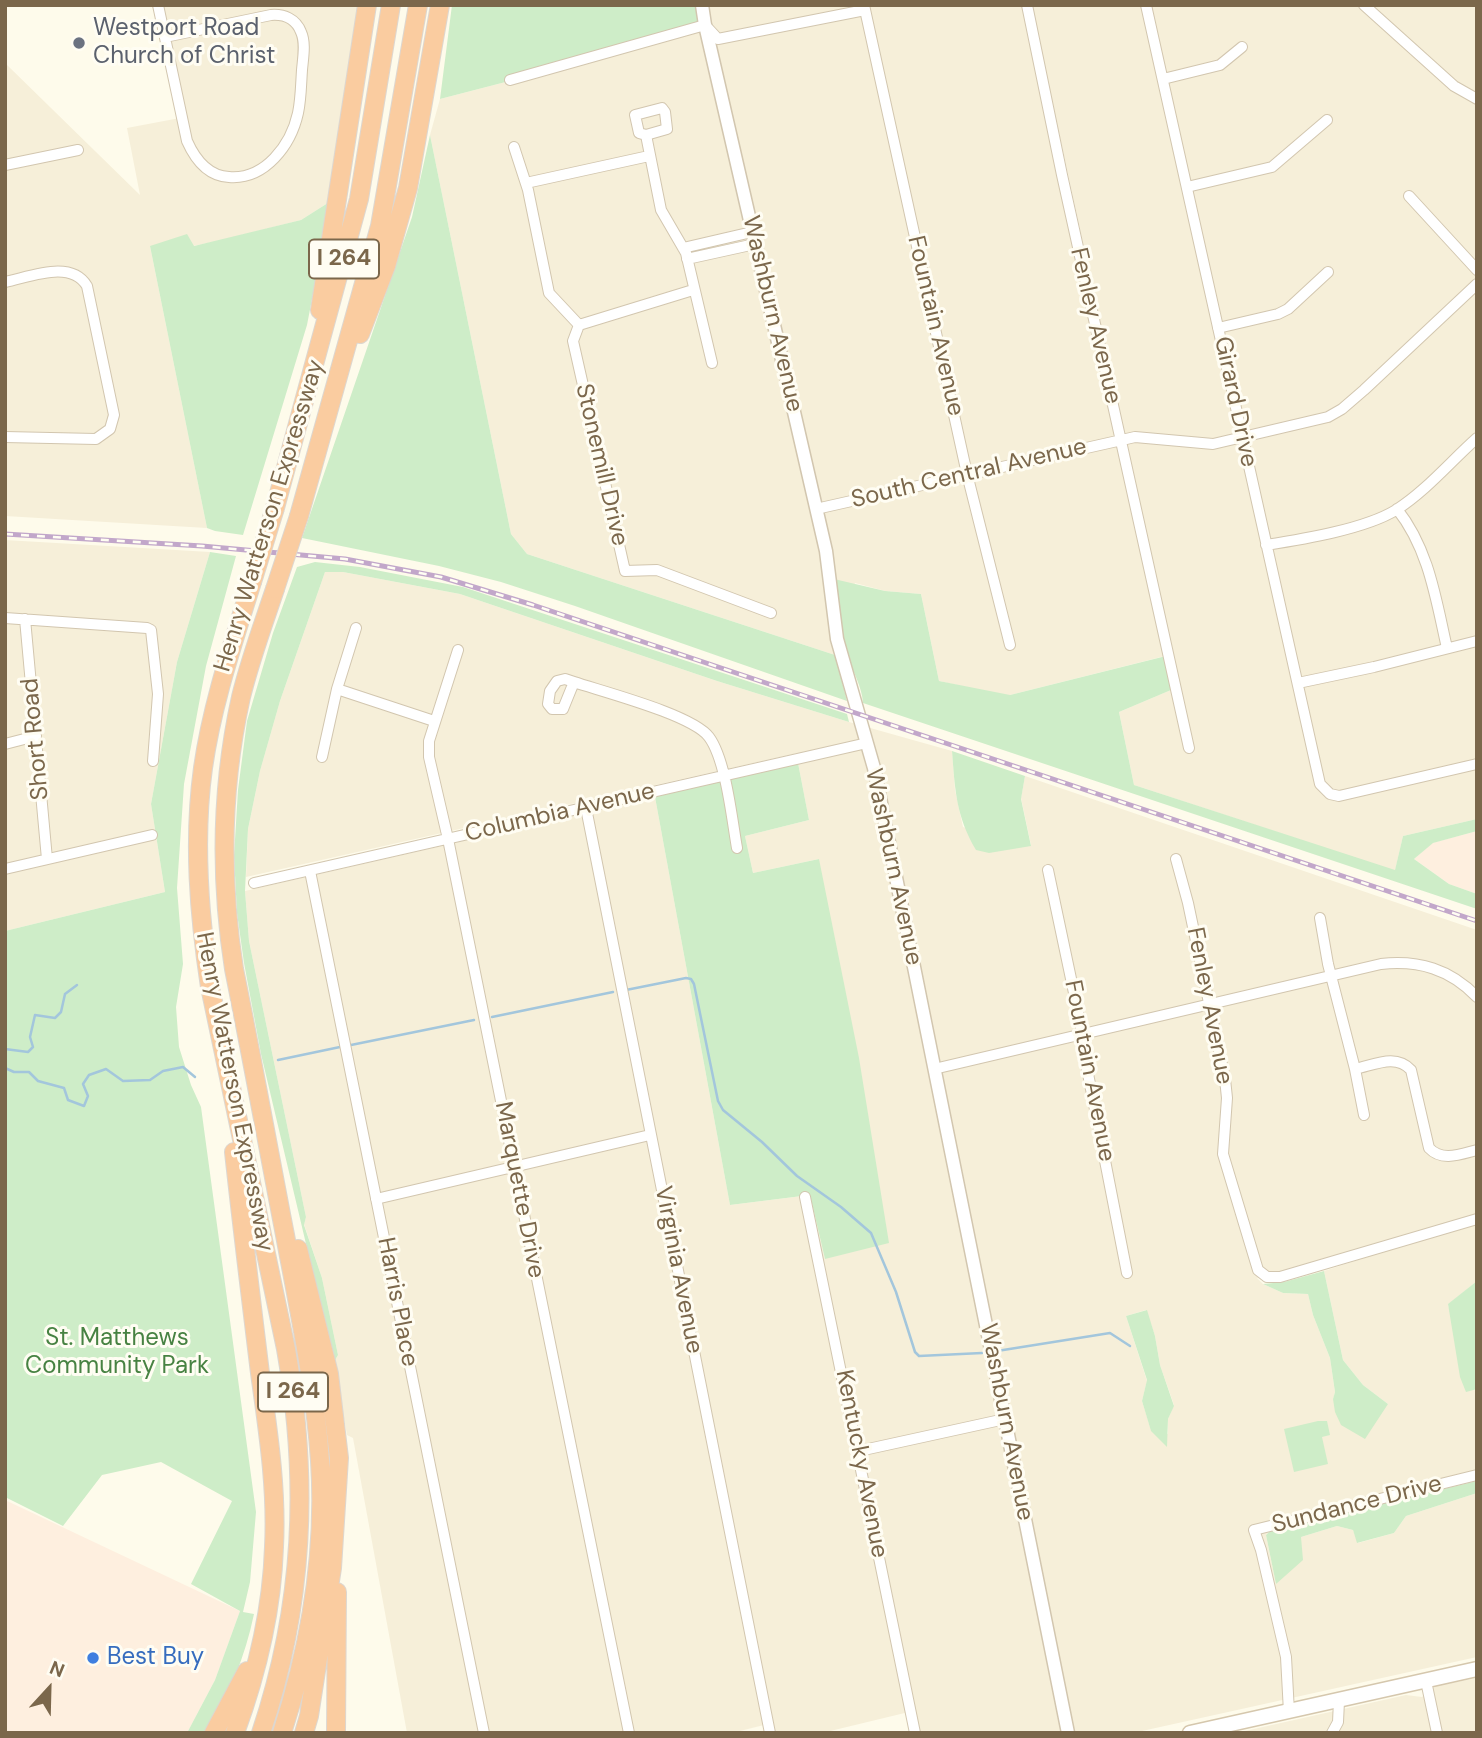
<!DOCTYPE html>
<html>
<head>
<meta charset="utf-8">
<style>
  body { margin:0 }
  #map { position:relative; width:1482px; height:1738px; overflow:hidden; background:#fefbeb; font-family:"DM Sans",sans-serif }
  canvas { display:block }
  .frame { position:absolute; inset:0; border:7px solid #7b674b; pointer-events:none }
  .north { position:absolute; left:14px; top:1654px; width:70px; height:70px; -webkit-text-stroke:5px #fffdf3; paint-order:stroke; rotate:22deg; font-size:19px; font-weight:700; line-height:28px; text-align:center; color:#7b674b }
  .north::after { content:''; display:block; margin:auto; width:24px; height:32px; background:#7b674b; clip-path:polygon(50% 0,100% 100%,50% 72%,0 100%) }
</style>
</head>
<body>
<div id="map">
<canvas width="1482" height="1738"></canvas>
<div class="frame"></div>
<div class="north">N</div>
</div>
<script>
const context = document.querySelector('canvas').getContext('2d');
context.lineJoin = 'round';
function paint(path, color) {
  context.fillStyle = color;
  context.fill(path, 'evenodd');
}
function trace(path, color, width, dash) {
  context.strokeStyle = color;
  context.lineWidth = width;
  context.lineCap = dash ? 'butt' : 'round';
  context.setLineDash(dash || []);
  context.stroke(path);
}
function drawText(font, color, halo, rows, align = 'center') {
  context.font = font + ' "DM Sans",sans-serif';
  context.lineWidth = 6;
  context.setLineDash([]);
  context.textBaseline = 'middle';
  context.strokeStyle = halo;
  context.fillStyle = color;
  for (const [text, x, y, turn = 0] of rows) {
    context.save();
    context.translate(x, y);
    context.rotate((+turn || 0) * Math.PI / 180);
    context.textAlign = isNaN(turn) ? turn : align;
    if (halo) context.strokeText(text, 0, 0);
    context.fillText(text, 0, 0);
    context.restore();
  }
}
paint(new Path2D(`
  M162 5H359L331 201 301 220 218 241 193 246H150L207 528 5 516V63L140 195 127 128 185 117Z
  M707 5H1023L1166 655 1172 649 1031 5H1477V819L1403 836 1395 871 1134 785 1119 712 1171 690 1165 656 1006 696 939 681 921 594 885 591 855 583 835 655 527 554 511 534 430 135 440 99 706 30Z
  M5 540 210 552 177 662 151 804 165 892 5 931Z
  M325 572H343L460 594 717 681 849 722 952 751 955 790 963 827 1031 845 1021 798 1025 776 1477 930V1214L1257 1278 1263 1284 1283 1293 1308 1294 1313 1315 1330 1358 1335 1392 1333 1400 1388 1404 1363 1385 1343 1360 1324 1271 1476 1222 1477 1281 1448 1305 1475 1391 1477 1389V1481L1271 1530 1266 1535 1276 1584 1301 1537 1337 1526 1353 1530 1358 1543 1394 1533 1406 1516 1477 1493V1657L1133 1733H919L913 1711 822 1733H775L772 1723 732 1733H407L353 1438 347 1435 334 1362 338 1355 322 1278 304 1224 306 1217 249 941 245 891 655 797 730 1205 810 1195 825 1259 819 859 753 873 745 836 809 820 798 763V753L246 877 248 829 260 771 280 701ZM1146 1310 1155 1336 1160 1365 1174 1405 1168 1419V1434L1151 1430 1142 1401 1147 1381 1126 1316Z
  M1477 1678V1733H1236L1406 1695 1422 1697 1436 1686Z`), '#f6efd9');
paint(new Path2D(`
  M1477 831V894L1449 884 1414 859 1432 843Z
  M5 1500 240 1611 215 1680 187 1733H5Z`), '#feefdf');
paint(new Path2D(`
  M452 5H700L706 30 440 99Z
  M430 135 511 534 527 554 835 655 847 701 575 606 501 582 439 566 302 538 412 217Z
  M331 201 307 325 243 535 215 531 207 528 150 246 187 234 194 246 301 220Z
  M210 552 236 556 206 666 184 784 177 888 183 964 176 1007 179 1047 191 1085 201 1107 256 1512 250 1582 243 1612 254 1614C245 1657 229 1695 208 1733H187L215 1680 240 1611 191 1584 232 1501 161 1462 102 1475 63 1526 5 1497V931L165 892 151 804 177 662Z
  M315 562 360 567 463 587 847 714 849 722 717 681 460 594 343 572H325L280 701 260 771 248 829 245 891 249 941 306 1217 304 1225 322 1278 338 1355 334 1362 261 1054 244 963 237 913 234 856 238 790 247 721 273 633 297 567Z
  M834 579 885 591 921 594 939 681 1010 695 1166 656 1171 690 1119 712 1134 785 1395 870 1403 836 1477 819V831L1433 843 1414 859 1449 884 1477 894V909L863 703C862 686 853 673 848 656 840 631 837 604 834 579Z
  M952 751 1025 776 1021 799 1031 846 989 853 976 850C956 816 955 790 952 751Z
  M798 763 809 820 745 836 753 873 819 859 859 1058 889 1243 825 1259 810 1195 730 1205 655 797Z
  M1324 1271 1343 1360 1363 1385 1388 1404 1365 1439 1341 1425 1335 1412 1333 1399 1335 1392 1330 1358 1313 1315 1308 1294 1283 1293 1263 1284 1284 1282Z
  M1477 1281V1389L1466 1392 1460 1377 1448 1304Z
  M1147 1310 1155 1336 1160 1365 1174 1406 1168 1419 1167 1447 1151 1431 1142 1401 1147 1380 1126 1316Z
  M1318 1421H1327L1330 1435 1322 1437 1328 1464 1294 1472 1284 1429Z
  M1477 1481V1493L1406 1516 1394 1533 1357 1543 1353 1530 1337 1526 1301 1537 1303 1560 1276 1584 1266 1535 1271 1530Z`), '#ceedc8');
trace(new Path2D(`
  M626 990 686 978 691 979 694 984 718 1101 723 1110 762 1142 797 1176 841 1207 871 1233 896 1292 915 1352 919 1356 982 1353
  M492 1017 613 992
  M351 1045 474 1020
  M5 1049 28 1052 33 1047 30 1037 35 1015 55 1018 61 1012 65 994 77 985
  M278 1060 340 1047
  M5 1068 14 1072H29L38 1081 64 1088 68 1100 84 1106 88 1096 83 1084 89 1075 106 1069 123 1081 150 1080 163 1071 183 1067 195 1077
  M997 1351 1110 1333 1130 1346`), '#a3c6dc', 2.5);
const minor = new Path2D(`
  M158 5 187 141C195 159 207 176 229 177 265 180 291 145 298 113 301 99 301 84 302 70 303 58 306 43 301 32 296 19 284 14 271 15L165 37
  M864 5 967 474 1010 645
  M1027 5 1062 175 1189 748
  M1146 5 1320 784 1330 794 1339 796 1477 764
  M1364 5 1454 86 1477 99
  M1163 79 1220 65 1242 47
  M510 80 705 25 718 39 865 10
  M646 135 667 129 665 112 662 108 635 115 639 133 646 135 661 210 686 253 712 363
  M514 147 528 190 549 293 579 325
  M5 165 78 150
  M526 183 649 156
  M1187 187 1272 167 1327 120
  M1409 196 1477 270
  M683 248 752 232
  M687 259 755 244
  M5 282C30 277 71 259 87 286L114 415 110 429 96 439 5 437
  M579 325 573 341 625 571 657 570 771 613
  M579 325 693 290
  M1218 328 1278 314 1288 309 1328 272
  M816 509 1135 437 1213 444 1328 417 1342 409 1364 390 1477 284
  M1397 509C1429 549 1436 600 1447 648
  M1266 545C1304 539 1365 529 1396 510 1426 491 1451 461 1477 438
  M5 618 147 628 151 630 158 694 153 761
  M25 619 47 859
  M458 650 429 741V757L448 839 629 1733
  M574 682 563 709H552L548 704 550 691 557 681 565 679 574 682C604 692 693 715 709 737 726 760 732 820 737 848
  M1298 683 1374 667 1477 641
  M337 689 434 721
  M5 744 36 736
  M322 757 337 689 356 628
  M586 808 770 1733
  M1176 859 1188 903 1225 1079 1227 1098 1223 1154 1258 1270 1267 1277H1280L1477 1219
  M5 869 152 835
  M1048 870 1081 1026 1082 1043 1127 1273
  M310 871 484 1733
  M254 883 867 743
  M1320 918 1328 964 1355 1069 1364 1115
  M934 1069 1381 964C1419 960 1450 969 1477 997
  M1355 1069C1374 1065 1396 1053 1411 1070L1429 1148C1442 1162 1461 1154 1477 1150
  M805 1197 915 1733
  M376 1199 650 1135
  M859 1451 1005 1419
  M1426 1681 1437 1733
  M1289 1712 1286 1657 1261 1550 1254 1530 1477 1475
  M1332 1733 1338 1722 1339 1701`);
const tertiary = new Path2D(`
  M702 5 705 25 826 551 837 639 874 768 1068 1733`);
const secondary = new Path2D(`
  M1190 1733 1477 1669`);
const motorway = new Path2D(`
  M320 310 367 5
  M360 334 386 266 408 188 440 5
  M275 508 359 199 391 5
  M299 516 380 226 418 5
  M252 582C233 643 212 704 203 768 193 841 199 915 210 987L286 1349C309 1480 304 1605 261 1733
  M275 589C263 625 250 660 241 697 221 787 220 879 234 969 252 1058 268 1147 285 1235 299 1310 315 1385 320 1461 326 1553 310 1646 282 1733
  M234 1152C242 1226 251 1299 260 1373 268 1431 277 1488 274 1547 272 1610 257 1673 235 1733
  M298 1249 329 1374 339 1458 332 1568 309 1716 304 1733
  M214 1733 247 1671
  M336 1733 337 1592`);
trace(minor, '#d2c6af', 12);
trace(tertiary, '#d2c6af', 15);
trace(secondary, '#d5c7ad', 17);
trace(motorway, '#ddd7d0', 20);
trace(minor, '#fff', 10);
trace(tertiary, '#fff', 12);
trace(secondary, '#fff', 14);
trace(motorway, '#facca0', 18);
const rail = new Path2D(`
  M5 534 202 546 345 559 441 577 533 605 1477 921`);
trace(rail, '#c2a7ca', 5);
trace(rail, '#fffdf3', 2.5, [8]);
const motorwayBridge = new Path2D(`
  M252 582 275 508
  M275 589 299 516`);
trace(motorwayBridge, '#ddd7d0', 20, []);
trace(motorwayBridge, '#facca0', 18);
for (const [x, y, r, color] of [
  [79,43,7,"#6b7280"],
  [93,1658,7,"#3f7fe0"]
]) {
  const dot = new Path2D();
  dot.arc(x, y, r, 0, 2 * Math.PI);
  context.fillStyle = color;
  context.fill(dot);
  trace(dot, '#fffdf3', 2.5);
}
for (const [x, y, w] of [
  [344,259,70],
  [293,1392,70]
]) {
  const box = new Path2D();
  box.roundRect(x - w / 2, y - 19.5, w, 39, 5);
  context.fillStyle = '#fffdf3';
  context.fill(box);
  trace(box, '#7b674b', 2);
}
drawText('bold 23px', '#7b674b', null, [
  ["I 264",344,259],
  ["I 264",293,1392]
]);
drawText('24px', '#5b616d', '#fffdf3', [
  ["Westport Road",93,29],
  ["Church of Christ",93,57]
], 'left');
drawText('24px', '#7b674b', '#fffdf3', [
  ["Washburn Avenue",772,314,77],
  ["Fountain Avenue",935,326,77],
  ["Fenley Avenue",1095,326,77],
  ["Girard Drive",1235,402,78],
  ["Stonemill Drive",601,465,77],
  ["South Central Avenue",969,474,-13],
  ["Henry Watterson Expressway",270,516,-73],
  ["Short Road",36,739,-95],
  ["Columbia Avenue",560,813,-13],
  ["Washburn Avenue",893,867,78],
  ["Fenley Avenue",1209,1006,79],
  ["Fountain Avenue",1089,1071,79],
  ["Henry Watterson Expressway",234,1092,79],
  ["Marquette Drive",519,1190,79],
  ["Virginia Avenue",678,1270,79],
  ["Harris Place",397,1302,79],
  ["Washburn Avenue",1006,1422,79],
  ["Kentucky Avenue",861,1464,79],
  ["Sundance Drive",1357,1505,-14]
]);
drawText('24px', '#478242', '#fffdf3', [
  ["St. Matthews",117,1339],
  ["Community Park",117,1367]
]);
drawText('24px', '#366cbe', '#fffdf3', [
  ["Best Buy",107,1658]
], 'left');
</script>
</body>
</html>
